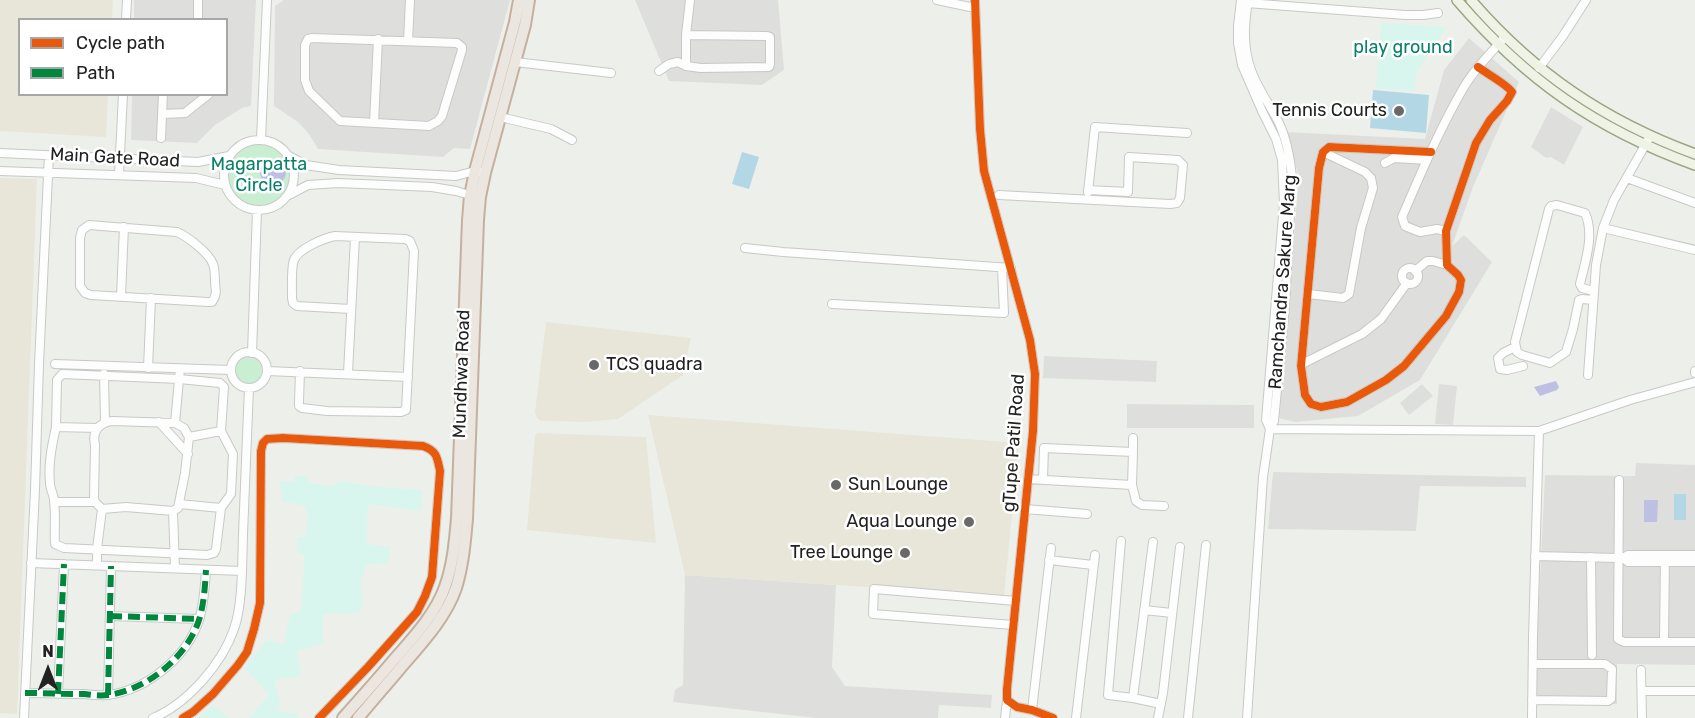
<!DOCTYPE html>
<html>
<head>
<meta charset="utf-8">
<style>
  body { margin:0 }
  #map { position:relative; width:1695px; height:718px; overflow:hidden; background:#edf0ea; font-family:Rubik,sans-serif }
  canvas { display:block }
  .legend { position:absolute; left:18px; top:18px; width:210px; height:78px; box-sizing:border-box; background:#fff; border:2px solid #a7a7a7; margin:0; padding:8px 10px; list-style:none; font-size:18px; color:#222 }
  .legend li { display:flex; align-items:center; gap:12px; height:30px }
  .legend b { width:30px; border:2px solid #a7a7a7 }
  .north { position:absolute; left:18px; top:640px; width:60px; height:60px; -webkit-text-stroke:4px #fff; paint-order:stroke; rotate:0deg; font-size:16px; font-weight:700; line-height:24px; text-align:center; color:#222 }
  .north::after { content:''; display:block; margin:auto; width:21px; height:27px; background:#222; clip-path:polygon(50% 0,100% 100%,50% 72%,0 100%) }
</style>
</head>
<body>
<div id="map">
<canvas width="1695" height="718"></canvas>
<ul class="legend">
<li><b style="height:8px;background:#e8590c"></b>Cycle path</li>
<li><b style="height:8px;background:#00873e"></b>Path</li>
</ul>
<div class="north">N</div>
</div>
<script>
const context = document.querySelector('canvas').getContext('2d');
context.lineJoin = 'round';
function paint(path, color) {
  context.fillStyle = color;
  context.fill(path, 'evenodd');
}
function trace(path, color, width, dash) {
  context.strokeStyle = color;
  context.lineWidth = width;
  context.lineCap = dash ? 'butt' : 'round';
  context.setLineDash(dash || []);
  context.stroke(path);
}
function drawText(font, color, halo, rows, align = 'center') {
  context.font = font + ' Rubik,sans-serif';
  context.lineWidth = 5;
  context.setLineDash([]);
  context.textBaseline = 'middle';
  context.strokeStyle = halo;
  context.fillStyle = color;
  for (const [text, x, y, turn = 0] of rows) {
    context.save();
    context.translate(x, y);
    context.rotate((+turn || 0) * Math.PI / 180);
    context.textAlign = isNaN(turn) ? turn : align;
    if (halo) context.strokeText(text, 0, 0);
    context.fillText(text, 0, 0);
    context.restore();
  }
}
paint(new Path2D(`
  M134 0H256L251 106 242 108 215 125 197 143 131 140 132 95 226 94V20L134 19Z
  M284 0H510L470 149 454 148 443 157 318 149 309 134 298 122 274 106 275 6Z
  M635 0H778L784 70 762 85 669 81Z
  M1469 38 1519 82 1473 187 1452 246 1464 235 1492 262 1420 380 1358 416 1295 422 1278 418 1299 177 1286 132 1425 139 1444 70Z
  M1551 107 1583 127 1564 165 1551 157 1546 158 1531 147Z
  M1044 356 1157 361 1156 382 1043 378Z
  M1422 384 1433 396 1409 415 1400 403Z
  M1439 384 1457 386 1453 425 1435 424Z
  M1127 404 1254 405V428H1127Z
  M1636 463 1695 465V665L1617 664V704H1536V662L1545 475 1635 476Z
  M1273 472 1526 477V487L1420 486 1416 531 1268 529Z
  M685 575 836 585 832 667 845 686 992 695 991 708 939 705 938 718H816L673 702 675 690 683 685Z`), '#dedfdc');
paint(new Path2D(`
  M0 0H113L112 19 20 20V94L108 95 106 137 0 131Z
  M0 178 37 179 17 714 0 713Z
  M546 322 691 338 683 375 618 419 586 422 541 421 537 418 535 412Z
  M648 415 1019 443 1004 596 685 575Z
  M538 433 646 437 656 543 527 530 535 435Z`), '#e8e6d8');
paint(new Path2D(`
  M228 175a31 31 0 1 1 62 0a31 31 0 1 1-62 0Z
  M235 370a14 14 0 1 1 28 0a14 14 0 1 1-28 0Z`), '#caeed1');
paint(new Path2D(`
  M1381 23 1447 27 1417 71 1414 91 1376 88Z
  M307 475V482L331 487 341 481 371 486 422 490 421 511 369 504 367 517V544L390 547 388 563 366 565 361 582 363 600 359 613 323 614V643L297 651 301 676 276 679 275 685 280 701 279 712 298 714 297 718H249L269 694 244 668 267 640 284 644 290 614 300 612 302 607 304 555 297 552V537H305L308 516 304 506 282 501 280 481 293 482 295 476Z
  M212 705 230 718H198Z`), '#d8f6ee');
paint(new Path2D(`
  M1373 90 1429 95 1426 133 1370 128Z
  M742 152 759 157 749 189 732 184Z
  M1674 494H1686V520H1674Z`), '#b4d7e6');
paint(new Path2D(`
  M260 172a13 13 0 1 1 26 0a13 13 0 1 1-26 0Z
  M1556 381 1559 387 1557 390 1540 396 1534 387Z
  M1644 500H1658L1657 522H1644Z`), '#bdc0e3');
const minor = new Path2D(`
  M937 0 975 8
  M975 0 980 129 984 171 1030 340 1035 374 1033 431 1007 689V700L1017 707 1032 710 1053 718
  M1241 0 1238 26V43L1242 65 1262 111 1276 139 1282 160 1284 203 1266 420 1270 429
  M1247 3 1405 15H1423L1438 13
  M126 20 127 0
  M198 20V0
  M686 35V66
  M312 38 457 43 462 47V50L442 116 438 121 429 126 340 121 309 91 305 80V45L308 39Z
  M408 41 410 0
  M515 62 611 73
  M1539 68 1563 36 1586 0
  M659 71 669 64 678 62 686 66 701 68 769 67 770 64V37L767 36 686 35 690 0
  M163 114 185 113 209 94
  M500 117 551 129 572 140
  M374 123 378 39
  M161 138 163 94
  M224 175a35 35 0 1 1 70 0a35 35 0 1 1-70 0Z
  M261 140 267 0
  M1431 152 1329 147 1323 152 1319 168 1301 366 1305 395 1311 404 1321 407 1347 402 1386 380 1404 366 1446 316 1459 292 1461 280 1458 275 1447 265 1446 231 1476 143 1490 120 1507 101 1512 92C1508 85 1486 73 1478 67
  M0 153 198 162 229 156
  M289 156 306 165 339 170 456 176 475 171 480 172
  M1385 163 1394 158 1427 160
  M0 171 196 178 225 185
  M119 175 123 94
  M1627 178 1695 203
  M1088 192 1095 127 1187 133
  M289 195 308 185 338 183 432 187 456 191 473 196
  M999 195 1170 204 1177 203 1180 198 1183 165 1178 160 1129 157 1128 192 1088 190
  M89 225 177 232C188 237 209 253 213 264 215 269 215 277 215 283 216 291 217 295 212 302H208L91 295 85 293 80 286V238L82 230Z
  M1603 228 1695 250
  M1446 231 1437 229 1420 232 1405 226 1402 217C1421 173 1440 128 1464 87 1475 68 1491 53 1505 37
  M745 248 783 252 1011 268
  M1402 276a8 8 0 1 1 16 0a8 8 0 1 1-16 0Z
  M1415 271 1427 261H1433L1447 265
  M1308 294 1343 298 1349 294 1361 228 1373 188 1371 178 1365 172 1323 152
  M121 296 124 227
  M1593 300 1582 299 1579 300 1573 329 1566 352 1550 363 1522 355 1517 352 1515 342 1549 209 1551 206 1557 205 1585 213C1595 235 1585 262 1580 284L1582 288 1594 291
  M832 304 1004 313 1002 268
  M1515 347 1503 353 1498 358 1500 369 1507 370 1523 366
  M231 370a18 18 0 1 1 36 0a18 18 0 1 1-36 0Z
  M252 353 257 210
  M55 364 231 370
  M1302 364 1362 334 1381 319 1407 283
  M148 368 151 298
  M180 369 175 423 184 428 189 437 221 431 233 454 231 494 221 508
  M267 371 408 377
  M300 371 299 402V406L302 408 327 411 401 412 406 410 414 251 410 241 405 239 335 236C324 238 298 249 294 260 291 267 292 289 292 298L293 303 297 306 351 309
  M348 373 355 237
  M1695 373V371
  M104 374 105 422
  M1588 375 1596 265 1603 228 1614 200 1648 140
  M159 422 188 454
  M175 423 112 421C98 423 92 432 95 445L94 498 95 502 102 509 126 507 173 511 178 508 185 473 189 437
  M56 427C52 445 48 464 50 483 50 489 54 495 54 501 56 516 54 530 55 544L64 548 207 555 214 553 216 549 221 508 179 504
  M97 428 56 427 57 380 62 374 179 379 220 383 224 387 221 431
  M1270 429 1539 431 1630 400 1695 382
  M1133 452V438
  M1028 479 1132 485
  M1043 480 1044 448 1133 452 1132 485 1136 501 1142 505 1164 506
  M1619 480 1618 639 1624 642H1695
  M55 502H95
  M1025 509 1087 514
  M173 511 175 568
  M1121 541 1108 695 1133 698
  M1153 542 1133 698 1161 704
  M1535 556 1618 558H1623L1628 562H1695
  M1591 557 1592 655
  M1623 558 1628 555H1695
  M1049 560 1093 565
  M31 563 242 571
  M97 565V549L102 509
  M1144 610 1172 613
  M110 616 199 619
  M1013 625 873 614 874 589 1016 601
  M1664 641 1665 555
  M1641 670 1642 718
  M1642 691H1695
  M25 693C45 693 65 694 85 694 92 695 100 696 108 695 147 690 187 657 199 620 204 604 205 586 206 570
  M58 694 64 564
  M108 695 111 566
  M1532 700 1608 701 1611 699 1612 669 1605 664H1533
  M1032 710 1051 548
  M24 718 35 490 39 364 49 155
  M153 718C187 704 222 664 234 629 243 604 242 562 243 534 245 485 247 437 249 388
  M183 718 193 712 213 694 238 665 247 652 254 629 260 603 261 451 263 443 267 439 283 438 423 446C437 451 437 457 440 471L432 577 425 596 417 612 368 667 319 718
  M1005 718 1007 700
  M1076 718 1095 555
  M1158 718 1163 693 1180 547
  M1188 718 1206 545
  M1247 718 1263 477 1270 429 1274 421 1285 306 1292 177C1290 158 1287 140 1279 123 1269 103 1253 82 1248 60 1243 40 1245 20 1248 0
  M1532 718 1533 637 1539 431`);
const major = new Path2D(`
  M1457 0C1526 80 1596 129 1695 165
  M1471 0C1534 73 1605 121 1695 154`);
const highway = new Path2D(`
  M343 718C360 699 376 681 392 662 412 639 435 615 445 587 453 565 455 541 457 518L468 220 470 196 475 171 515 22 519 0
  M358 718C373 700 388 683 403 665 423 642 446 617 456 588 463 565 465 542 467 519L478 220 480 197 485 173 525 25 529 0`);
trace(minor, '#c8c9c6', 10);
trace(major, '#9aa786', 12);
trace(highway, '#c5b09f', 14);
trace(minor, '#fcfdfc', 8);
trace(major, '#eff3e6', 9);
trace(highway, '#ebe7e0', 10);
trace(new Path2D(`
  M110 616 199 619
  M25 693C45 693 65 694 85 694 92 695 100 696 108 695 147 690 187 657 199 620 204 604 205 586 206 570
  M58 694 64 564
  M108 695 111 566`), '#00873e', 6, [12, 6]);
trace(new Path2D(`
  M975 0 980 129 984 171 1030 340 1035 374 1033 431 1007 689V700L1017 707 1032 710 1053 718
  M1431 152 1329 147 1323 152 1319 168 1301 366 1305 395 1311 404 1321 407 1347 402 1386 380 1404 366 1446 316 1459 292 1461 280 1458 275 1447 265 1446 231 1476 143 1490 120 1507 101 1512 92C1508 85 1486 73 1478 67
  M183 718 193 712 213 694 238 665 247 652 254 629 260 603 261 451 263 443 267 439 283 438 423 446C437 451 437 457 440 471L432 577 425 596 417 612 368 667 319 718`), '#e8590c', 8);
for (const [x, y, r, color] of [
  [1399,111,6,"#696a68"],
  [594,365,6,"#696a68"],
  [836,485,6,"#696a68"],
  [969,522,6,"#696a68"],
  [905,553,6,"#696a68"]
]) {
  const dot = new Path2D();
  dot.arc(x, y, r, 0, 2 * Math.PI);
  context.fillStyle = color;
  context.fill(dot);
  trace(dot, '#fff', 2);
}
drawText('18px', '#098169', '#fff', [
  ["play ground",1403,48],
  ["Magarpatta",259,165],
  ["Circle",259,186]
]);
drawText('18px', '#222', '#fff', [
  ["Tennis Courts",1387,111],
  ["TCS quadra",606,365,"left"],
  ["Sun Lounge",848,485,"left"],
  ["Aqua Lounge",957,522],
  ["Tree Lounge",893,553]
], 'right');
drawText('18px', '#222', '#fff', [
  ["Main Gate Road",115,158,3],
  ["Ramchandra Sakure Marg",1283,282,-86],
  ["Mundhwa Road",462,374,-88],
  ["gTupe Patil Road",1014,443,-86]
]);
</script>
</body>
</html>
